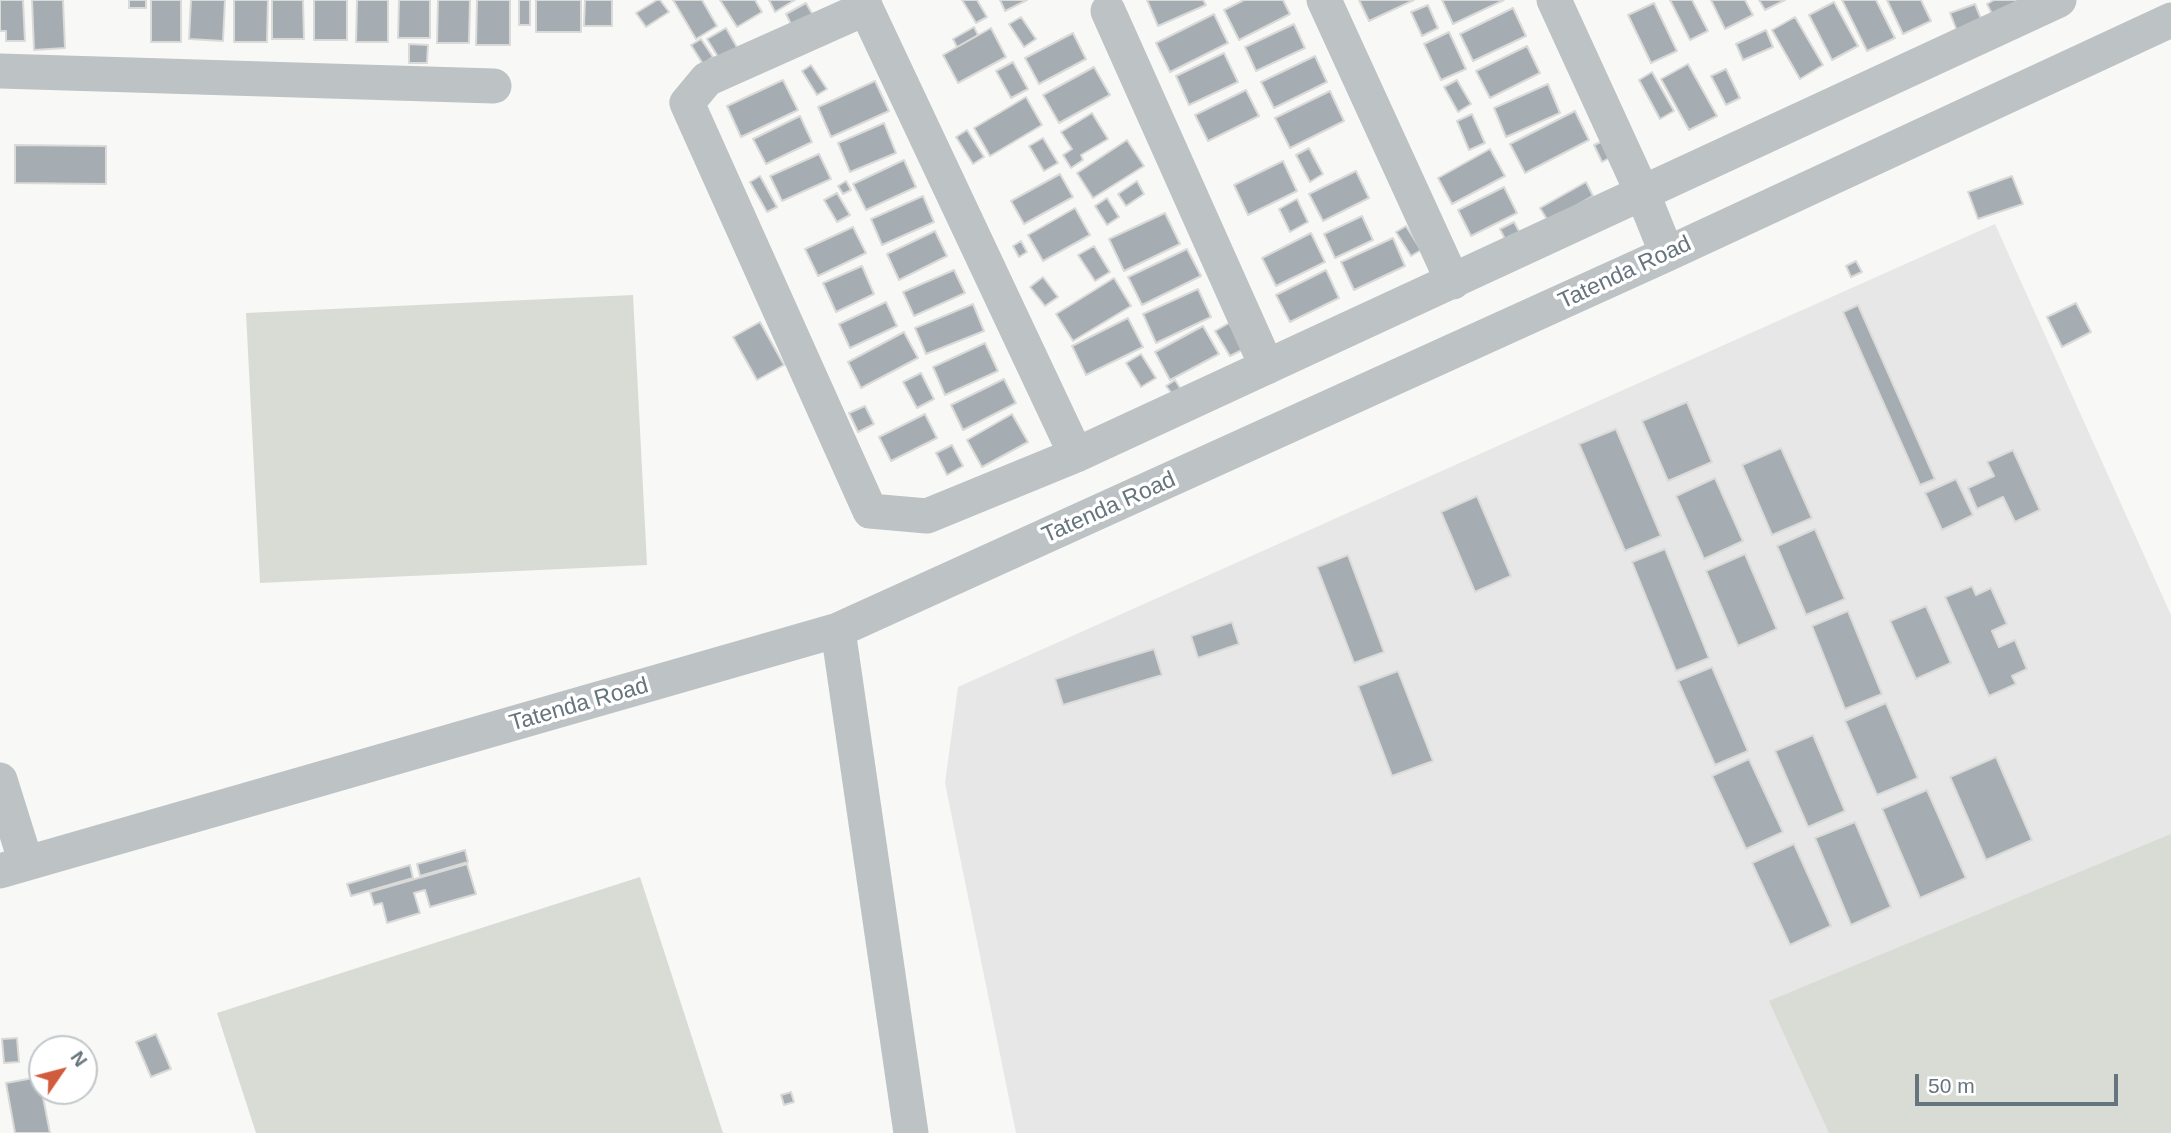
<!DOCTYPE html>
<html>
<head>
<meta charset="utf-8">
<style>
  body { margin:0 }
  #map { position:relative; width:2171px; height:1133px; overflow:hidden; background:#f8f8f6; font-family:Helvetica,sans-serif }
  canvas { display:block }
  .north { position:absolute; left:28px; top:1035px; width:70px; height:70px; box-sizing:border-box; background:#fff; border:2px solid #c2c7cb; border-radius:50%; rotate:55deg; font-size:19px; font-weight:700; line-height:28px; text-align:center; color:#66747d }
  .north::after { content:''; display:block; margin:auto; width:24px; height:32px; background:#d15b3d; clip-path:polygon(50% 0,100% 100%,50% 72%,0 100%) }
  .scale { position:absolute; left:1915px; top:1074px; width:203px; height:32px; box-sizing:border-box; border:4px solid #66747d; border-top:0; padding-left:9px; font-size:21px; line-height:24px; white-space:nowrap; color:#66747d; -webkit-text-stroke:5px #fff; paint-order:stroke }
</style>
</head>
<body>
<div id="map">
<canvas width="2171" height="1133"></canvas>
<div class="north">N</div>
<div class="scale">50 m</div>
</div>
<script>
const context = document.querySelector('canvas').getContext('2d');
context.lineJoin = 'round';
function paint(path, color) {
  context.fillStyle = color;
  context.fill(path, 'evenodd');
}
function trace(path, color, width, dash) {
  context.strokeStyle = color;
  context.lineWidth = width;
  context.lineCap = dash ? 'butt' : 'round';
  context.setLineDash(dash || []);
  context.stroke(path);
}
function drawText(font, color, halo, rows, align = 'center') {
  context.font = font + ' Helvetica,sans-serif';
  context.lineWidth = 7;
  context.setLineDash([]);
  context.textBaseline = 'middle';
  context.strokeStyle = halo;
  context.fillStyle = color;
  for (const [text, x, y, turn = 0] of rows) {
    context.save();
    context.translate(x, y);
    context.rotate((+turn || 0) * Math.PI / 180);
    context.textAlign = isNaN(turn) ? turn : align;
    if (halo) context.strokeText(text, 0, 0);
    context.fillText(text, 0, 0);
    context.restore();
  }
}
paint(new Path2D(`
  M1995 224 2171 615V1133H1016L945 783 958 687Z`), '#e6e7e6');
paint(new Path2D(`
  M633 295 647 565 260 583 246 313Z
  M2171 834V1133H1829L1769 1001Z
  M640 877 723 1133H256L217 1013Z`), '#d8dcd5');
const building = new Path2D(`
  M0 0H23L25 41H6V31H0Z
  M32 0H63L65 48 34 50Z
  M129 0H146V8H129Z
  M151 0H181V42H151Z
  M191 0H225L223 41 189 39Z
  M234 0H268L267 42H234Z
  M272 0H303L304 39H272Z
  M314 0H347V40H314Z
  M357 0H388V42H356Z
  M399 0H430V38H398Z
  M438 0H470L469 43H437Z
  M477 0H510V45H476Z
  M519 0H530V25H519Z
  M536 0H581V32H536Z
  M585 0H612V26H584Z
  M657 0H660L669 12 646 27 636 13Z
  M673 0H702L717 26 696 39Z
  M720 0H755L762 12 737 27Z
  M769 0H795L775 12Z
  M962 0H977L987 17 976 23Z
  M1000 0H1027L1005 11Z
  M1147 0H1203L1206 5 1158 26Z
  M1244 0H1283L1290 14 1239 40 1224 10Z
  M1359 0H1414L1369 21Z
  M1442 0H1504L1453 24Z
  M1670 0H1692L1708 31 1690 40Z
  M1711 0H1745L1753 15 1725 29Z
  M1759 0H1785L1765 10Z
  M1842 0H1876L1895 38 1867 51Z
  M1887 0H1921L1931 21 1903 34Z
  M1994 0H2017L2018 2 1993 16 1987 4Z
  M1834 2 1858 46 1832 60 1809 15Z
  M806 3 814 17 793 28 786 14Z
  M1654 3 1677 51 1651 63 1628 15Z
  M1975 4 1982 21 1957 31 1950 13Z
  M1428 5 1438 28 1422 36 1411 12Z
  M1513 8 1526 36 1473 61 1460 34Z
  M1214 14 1228 43 1170 72 1156 43Z
  M1021 17 1036 39 1024 47 1009 24Z
  M1795 17 1823 65 1800 79 1772 30Z
  M1294 24 1305 48 1256 71 1245 47Z
  M974 27 978 35 957 47 953 39Z
  M726 28 738 49 720 60 707 39Z
  M991 28 1006 57 958 83 943 55Z
  M1766 30 1773 47 1743 60 1736 44Z
  M1449 32 1466 69 1441 80 1424 44Z
  M1073 33 1086 59 1039 84 1025 58Z
  M701 39 713 57 703 64 691 45Z
  M409 44 428 45 427 63H409Z
  M1527 46 1540 73 1490 98 1476 71Z
  M1224 53 1238 82 1189 105 1176 76Z
  M1315 56 1327 82 1274 108 1261 82Z
  M1013 62 1028 89 1011 98 996 71Z
  M1688 64 1717 116 1689 130 1661 79Z
  M811 65 827 89 817 95 802 71Z
  M1094 67 1110 95 1059 123 1043 95Z
  M1726 69 1740 98 1726 105 1711 76Z
  M1652 72 1674 111 1660 119 1639 80Z
  M783 80 798 110 741 137 727 106Z
  M1457 80 1471 104 1458 112 1444 87Z
  M875 81 889 111 831 137 818 107Z
  M1548 84 1560 113 1506 137 1494 108Z
  M1246 90 1259 116 1208 141 1195 115Z
  M1330 91 1344 121 1290 148 1275 118Z
  M1026 97 1042 125 990 156 974 128Z
  M1575 111 1589 140 1525 173 1510 144Z
  M1092 113 1108 139 1081 155 1083 160 1071 168 1063 155 1072 149 1061 132Z
  M1472 114 1485 143 1469 150 1457 121Z
  M800 116 812 142 766 164 753 139Z
  M884 123 896 153 850 172 838 143Z
  M967 130 984 157 973 164 956 137Z
  M1043 138 1058 163 1044 171 1029 146Z
  M1127 140 1144 166 1093 198 1077 173Z
  M1603 141 1611 157 1602 162 1594 145Z
  M15 145 106 146V184L15 183Z
  M1309 148 1323 174 1310 182 1296 155Z
  M1490 149 1505 176 1452 204 1438 178Z
  M819 154 831 179 782 201 770 176Z
  M904 160 916 187 866 210 853 184Z
  M1283 161 1297 191 1248 215 1234 185Z
  M1356 171 1369 198 1323 221 1309 194Z
  M1060 174 1073 197 1024 224 1011 201Z
  M760 176 777 207 767 212 750 182Z
  M2012 176 2023 204 1978 219 1968 192Z
  M846 181 851 190 843 194 838 186Z
  M1137 181 1144 194 1126 206 1118 194Z
  M1586 182 1593 196 1548 221 1540 208Z
  M1504 187 1517 213 1471 236 1458 210Z
  M837 193 850 215 837 222 824 200Z
  M923 196 934 222 882 245 871 219Z
  M1107 198 1119 217 1107 225 1095 206Z
  M1297 199 1308 222 1290 232 1279 209Z
  M1075 208 1090 235 1043 261 1028 235Z
  M1165 213 1180 244 1124 271 1109 239Z
  M1362 216 1373 240 1335 258 1324 234Z
  M1514 222 1520 233 1506 241 1500 229Z
  M1406 226 1421 250 1411 256 1396 232Z
  M853 227 866 253 818 276 805 249Z
  M935 231 947 256 899 280 887 254Z
  M1311 233 1325 262 1276 286 1262 258Z
  M1393 238 1405 266 1354 290 1341 262Z
  M1021 241 1027 252 1019 257 1013 246Z
  M1094 246 1110 272 1095 281 1078 255Z
  M1187 249 1201 276 1142 305 1128 277Z
  M1856 261 1862 272 1851 277 1846 266Z
  M862 266 874 294 836 312 823 283Z
  M954 270 965 293 914 316 903 292Z
  M1326 270 1339 298 1290 322 1276 295Z
  M1043 277 1058 297 1045 306 1030 287Z
  M1114 278 1131 306 1073 341 1056 314Z
  M1198 289 1211 317 1156 343 1143 314Z
  M886 302 897 326 850 348 839 324Z
  M2076 303 2091 332 2062 347 2047 317Z
  M973 304 984 331 926 354 915 328Z
  M1858 305 1935 479 1920 485 1843 312Z
  M1128 318 1143 347 1086 375 1072 346Z
  M760 322 784 365 757 380 733 337Z
  M1229 323 1244 349 1230 356 1215 331Z
  M1203 326 1219 354 1170 380 1155 352Z
  M904 332 918 358 861 388 848 362Z
  M985 343 998 371 945 395 933 367Z
  M1141 354 1156 378 1141 387 1126 363Z
  M921 373 934 399 917 408 903 382Z
  M1004 379 1016 403 963 430 951 405Z
  M1175 380 1182 391 1174 396 1166 386Z
  M1687 402 1712 462 1668 481 1642 421Z
  M865 406 874 424 858 432 849 413Z
  M925 414 937 438 891 461 879 437Z
  M1012 414 1028 442 982 467 967 440Z
  M1616 429 1661 536 1625 551 1579 444Z
  M952 445 963 466 947 475 936 453Z
  M1781 448 1812 518 1772 535 1742 465Z
  M2013 450 2040 510 2015 522 2003 497 1977 509 1968 488 1994 476 1987 462Z
  M1715 478 1743 541 1704 559 1676 496Z
  M1956 479 1973 515 1942 530 1925 493Z
  M1477 496 1511 576 1475 592 1441 512Z
  M1815 529 1845 599 1806 615 1777 546Z
  M1665 549 1709 658 1676 671 1632 562Z
  M1745 554 1777 629 1738 646 1706 571Z
  M1348 555 1384 652 1354 663 1317 567Z
  M1972 586 1976 595 1991 588 2007 624 1992 631 1999 647 2015 640 2027 669 2012 676 2016 684 1989 696 1945 597Z
  M1926 606 1951 663 1916 679 1890 621Z
  M1848 611 1882 694 1845 709 1812 626Z
  M1232 622 1239 644 1198 658 1191 636Z
  M1154 649 1162 675 1063 705 1055 679Z
  M1712 667 1748 751 1715 765 1678 681Z
  M1398 671 1433 761 1392 776 1358 686Z
  M1886 703 1918 778 1877 795 1845 721Z
  M1813 735 1845 811 1808 827 1775 751Z
  M1996 757 2032 840 1986 860 1950 777Z
  M1749 759 1783 832 1746 849 1712 776Z
  M1927 790 1966 878 1920 898 1882 809Z
  M1855 822 1891 907 1851 925 1815 838Z
  M1794 844 1831 926 1790 945 1752 863Z
  M465 850 468 862 420 876 417 864Z
  M467 864 476 894 430 907 425 890 414 893 420 913 387 923 382 903 374 905 370 892Z
  M410 865 413 878 351 896 347 884Z
  M156 1034 171 1069 151 1077 136 1042Z
  M17 1038 19 1062 4 1063 2 1039Z
  M39 1077 50 1133H15L6 1083Z
  M791 1092 794 1102 784 1105 781 1095Z`);
paint(building, '#a5adb2');
trace(building, '#dadad8', 2);
trace(new Path2D(`
  M862 0 1076 455
  M1324 0 1453 282
  M1554 0 1642 192 1667 254
  M866 8 707 79 687 103 870 511 927 516 1076 455 2059 0
  M1108 11 1267 367
  M0 71 494 86
  M838 630 911 1133
  M0 780 26 863
  M0 871 838 630 1667 254 2171 20`), '#bdc2c5', 35);
drawText('23px', '#66747d', '#fff', [
  ["Tatenda Road",1625,273,-25],
  ["Tatenda Road",1109,508,-24],
  ["Tatenda Road",579,705,-16]
]);
</script>
</body>
</html>
